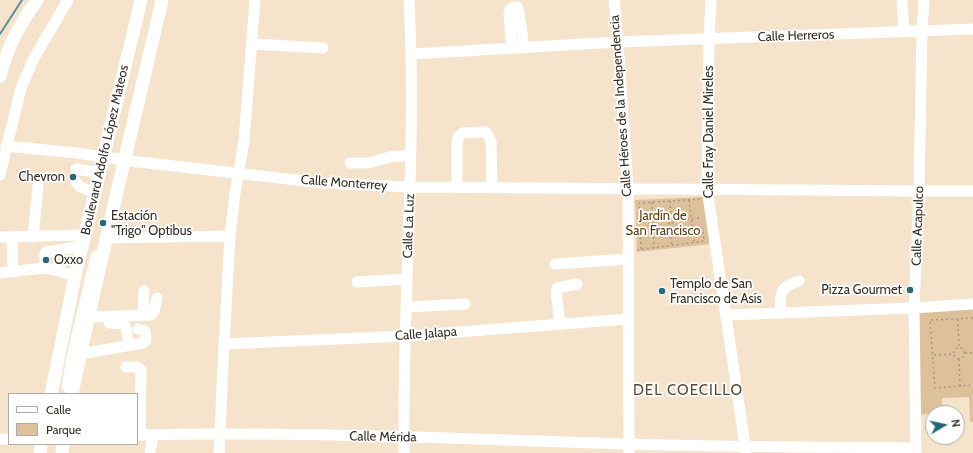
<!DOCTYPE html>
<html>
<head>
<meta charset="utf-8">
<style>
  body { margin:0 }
  #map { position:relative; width:973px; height:453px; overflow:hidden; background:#f5e3cb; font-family:Cabin,sans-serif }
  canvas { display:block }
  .legend { position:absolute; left:8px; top:393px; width:130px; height:52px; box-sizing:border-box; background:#fff; border:1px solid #afaca8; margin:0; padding:5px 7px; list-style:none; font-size:12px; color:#362f26 }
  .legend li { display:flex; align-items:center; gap:8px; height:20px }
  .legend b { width:20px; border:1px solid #afaca8 }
  .north { position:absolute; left:925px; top:405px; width:40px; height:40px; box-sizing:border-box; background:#fff; border:1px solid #afaca8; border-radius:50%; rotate:81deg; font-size:11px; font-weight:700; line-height:16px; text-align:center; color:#362f26 }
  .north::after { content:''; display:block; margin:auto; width:14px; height:18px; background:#24687a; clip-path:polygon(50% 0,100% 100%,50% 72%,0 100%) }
</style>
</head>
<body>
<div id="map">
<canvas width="973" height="453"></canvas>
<ul class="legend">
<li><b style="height:5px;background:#fff"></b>Calle</li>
<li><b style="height:11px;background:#dec19a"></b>Parque</li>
</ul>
<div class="north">N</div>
</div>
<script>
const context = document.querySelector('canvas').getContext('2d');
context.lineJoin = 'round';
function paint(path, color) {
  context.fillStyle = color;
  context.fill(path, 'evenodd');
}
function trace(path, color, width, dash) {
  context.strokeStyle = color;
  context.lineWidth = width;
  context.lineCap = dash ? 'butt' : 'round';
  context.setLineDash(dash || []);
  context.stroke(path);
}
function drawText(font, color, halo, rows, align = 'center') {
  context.font = font + ' Cabin,sans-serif';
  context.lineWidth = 3.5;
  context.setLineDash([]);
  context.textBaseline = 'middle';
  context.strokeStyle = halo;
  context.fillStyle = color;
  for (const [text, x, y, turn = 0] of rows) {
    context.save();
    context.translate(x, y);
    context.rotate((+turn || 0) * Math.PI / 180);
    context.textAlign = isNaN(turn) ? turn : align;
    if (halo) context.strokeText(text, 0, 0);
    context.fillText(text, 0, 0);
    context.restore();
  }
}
paint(new Path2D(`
  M705 197 710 244 637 252 635 200Z
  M973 305V422H970L969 397 942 398V413L917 415 915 308Z`), '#dec19a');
trace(new Path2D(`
  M0 34 22 0`), '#5591a0', 2);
trace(new Path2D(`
  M689 200 694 242
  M670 201 671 214
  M652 202 654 248
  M654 220 668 219 669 222 674 223 677 220V217L674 213 671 214 669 216 668 219
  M677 220 702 218
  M669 222 672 245
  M641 249 639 203 700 199
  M637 250 704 241 703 228
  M973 318 930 320 935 388 973 385
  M958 319 959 347
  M953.5 353a5.5 5.5 0 1 1 11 0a5.5 5.5 0 1 1-11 0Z
  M965 353H973
  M934 355 954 354
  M959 359 960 386`), '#a79987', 1.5, [2, 3]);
trace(new Path2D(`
  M614 0 618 42 628 188 629 453
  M711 0 709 40 707 189 746 452
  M902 0 904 32
  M253 44 323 48
  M512 49 509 15 510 9 514 7H517L519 12 524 48
  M412 54 618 42 973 29
  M6 146 77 153 139 162 323 183 410 187 919 191H973
  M350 163H368L390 157 410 155
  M76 169 100 173
  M0 175 21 88 34 58 68 0
  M76 182 79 186 95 193
  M457 187V144L458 137 463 133 486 132 489 137 491 142 492 187
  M0 237 85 235
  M12 237 13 272
  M33 237 38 185
  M105 238 230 236
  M44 256 46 252 82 246
  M555 264 629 259
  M44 265 43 268 56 270 75 276
  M0 273 43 268
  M357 282 407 279
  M406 307 465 304
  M780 313C781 294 778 287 799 281
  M143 315 144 291
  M726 315 914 308 973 304
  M88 317 151 315 154 311 157 298
  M109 323 124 324 126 328 129 345
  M560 324 556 291 557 288 577 284
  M224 344 405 336 628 319
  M80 354 143 343 146 340 145 331 138 329
  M126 367H137L140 369 141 372 140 435
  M67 387 73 352 96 256
  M137 435C300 431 463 439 626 444 723 447 820 447 916 448
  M0 439H9
  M150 453 153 435
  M219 453 224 344 230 236 235 193 244 141 255 0
  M404 453C402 302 417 151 409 0
  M916 453 914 308 919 191 922 31 924 0`), '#fff', 11);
trace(new Path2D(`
  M0 76C8 46 19 25 37 0
  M51 394 75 276 141 0
  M72 394C99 262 132 131 162 0
  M40 453 41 444
  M62 453 63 444`), '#fff', 13);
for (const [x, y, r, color] of [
  [73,177,4,"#24687a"],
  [103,223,4,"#24687a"],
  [46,260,4,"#24687a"],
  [910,290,4,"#24687a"],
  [662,291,4,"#24687a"]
]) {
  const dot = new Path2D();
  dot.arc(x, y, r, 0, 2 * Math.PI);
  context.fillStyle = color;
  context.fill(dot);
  trace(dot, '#fff', 1.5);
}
drawText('13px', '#362f26', '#fff', [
  ["Calle Herreros",796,36,-2],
  ["Calle Héroes de la Independencia",621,106,-94],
  ["Calle Fray Daniel Mireles",709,132,-90],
  ["Boulevard Adolfo López Mateos",105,150,-77],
  ["Calle Monterrey",344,183,4],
  ["Calle La Luz",409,226,-88],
  ["Calle Acapulco",918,226,-88],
  ["Calle Jalapa",426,334,-4],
  ["Calle Mérida",383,437,1]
]);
drawText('13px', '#362f26', '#fff', [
  ["Chevron",65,177,"right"],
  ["Estación",111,216],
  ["\"Trigo\" Optibus",111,231],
  ["Oxxo",54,260],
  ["Templo de San",670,284],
  ["Francisco de Asís",670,299],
  ["Pizza Gourmet",902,290,"right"]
], 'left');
drawText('13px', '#593c0a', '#fff', [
  ["Jardín de",663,216],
  ["San Francisco",663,231]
]);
context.letterSpacing = '1px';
drawText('15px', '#584934', '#fff', [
  ["DEL COECILLO",688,391]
]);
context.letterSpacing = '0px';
</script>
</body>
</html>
